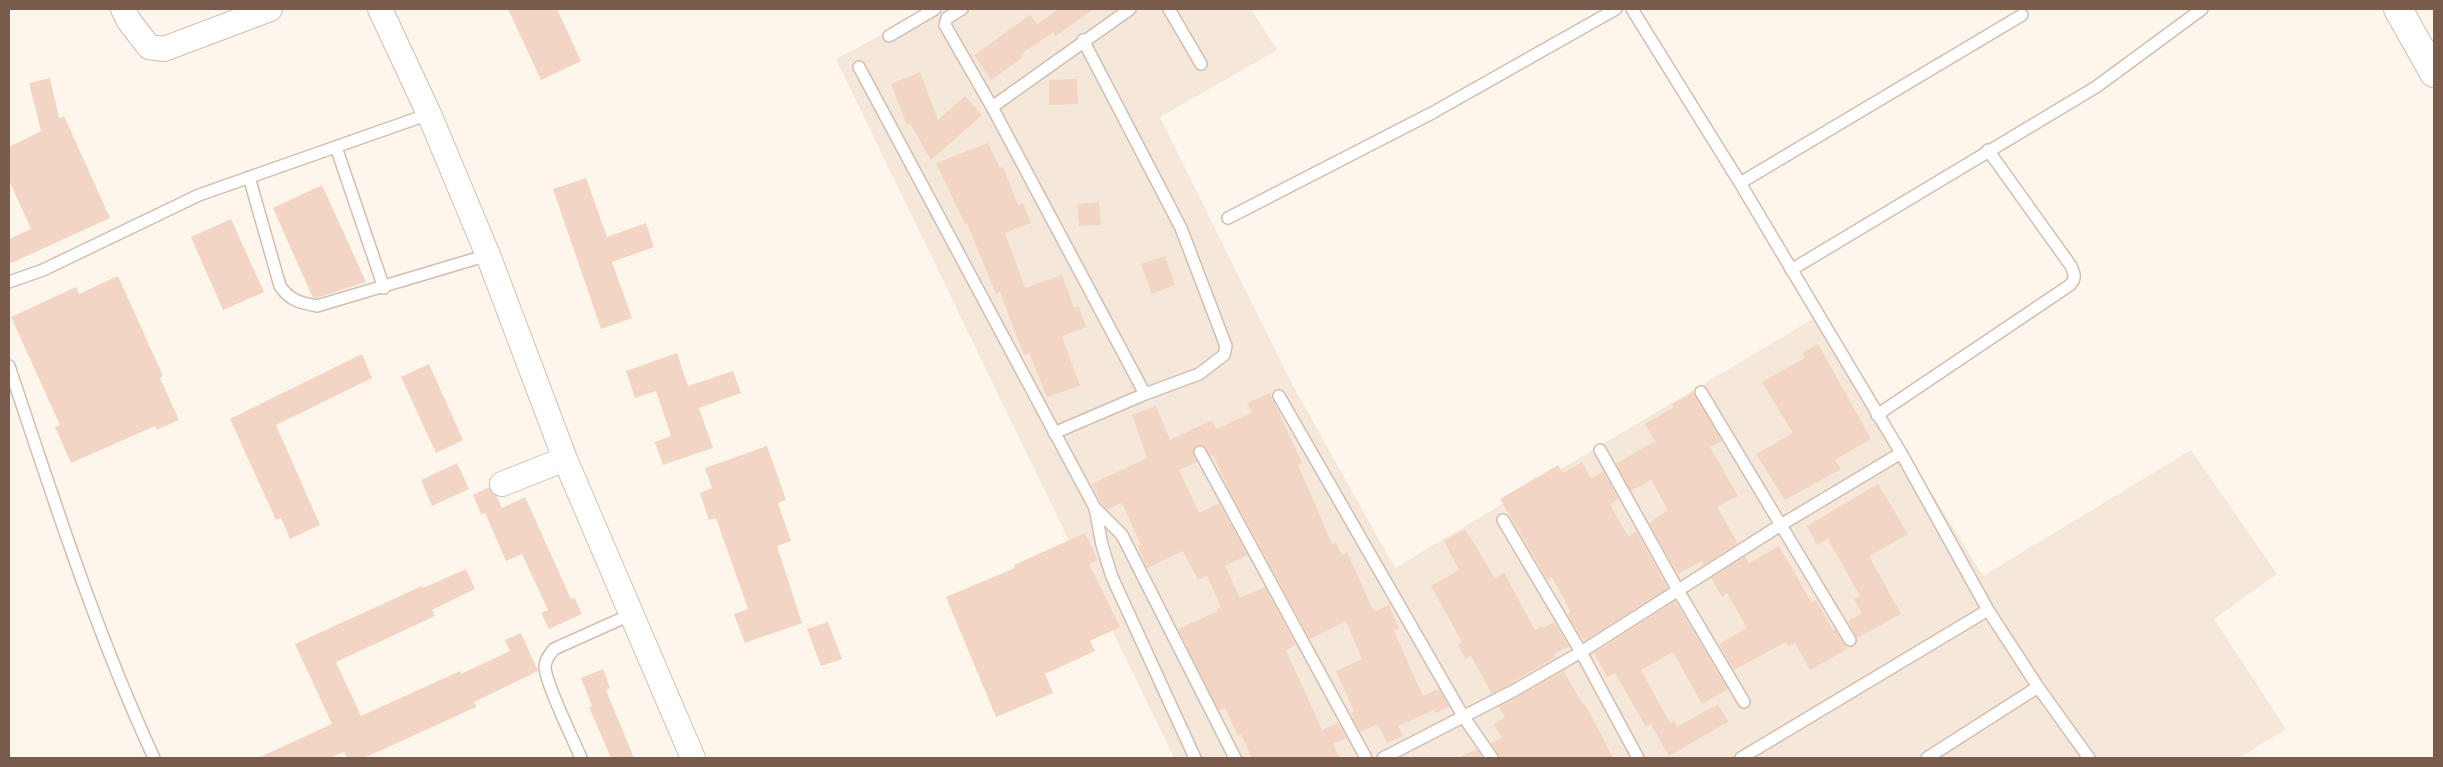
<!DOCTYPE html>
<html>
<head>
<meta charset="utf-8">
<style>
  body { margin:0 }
  #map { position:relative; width:2443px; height:767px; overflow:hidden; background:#fdf6ec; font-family:"Public Sans",sans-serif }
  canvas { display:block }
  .frame { position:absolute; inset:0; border:10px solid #7a5c4d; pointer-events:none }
</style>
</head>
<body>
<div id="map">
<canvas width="2443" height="767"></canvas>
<div class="frame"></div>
</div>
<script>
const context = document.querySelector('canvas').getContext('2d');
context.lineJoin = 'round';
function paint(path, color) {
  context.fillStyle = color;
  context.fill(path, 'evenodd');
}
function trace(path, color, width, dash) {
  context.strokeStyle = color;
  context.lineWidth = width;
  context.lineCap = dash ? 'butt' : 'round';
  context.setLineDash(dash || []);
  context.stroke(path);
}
paint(new Path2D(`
  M930 9H1251L1277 50 1160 117 1292 384 1395 568 1821 314 1983 576 2191 450 2277 574 2214 619 2286 729 2239 758H1174L836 59Z`), '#f5e8da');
paint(new Path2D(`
  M508 9H557L581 61 541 80Z
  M1059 9H1094L1056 36 1053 32 1020 55 1022 58 991 80 974 55 1030 15 1037 24Z
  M920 72 938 120 965 96 982 115 931 160 910 123 907 125 891 84Z
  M50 78 59 118 64 116 110 218 9 264V239L31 229 9 180V147L41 131 29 83Z
  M1077 79 1078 104 1049 105V80Z
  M988 143 1000 168 1003 167 1018 205 1023 203 1031 223 1005 233 1025 288 1062 275 1074 308 1079 306 1086 327 1062 336 1080 386 1047 397 1029 353 1024 355 1000 292 996 294 967 223 965 224 936 163Z
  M586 178 607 237 646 223 654 247 612 262 632 318 601 329 553 189Z
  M322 185 366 282 317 298H313L273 208Z
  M1099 202 1101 225 1079 226 1077 204Z
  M231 219 264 292 223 310 191 237Z
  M1165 256 1175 285 1152 294 1141 264Z
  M118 276 163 376 160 378 179 420 157 430 155 426 71 463 55 427 60 425 11 317 76 287 79 294Z
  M1818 344 1871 439 1835 460 1841 469 1785 500 1756 454 1793 433 1762 382 1805 358 1802 353Z
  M677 353 688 386 733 371 741 393 699 408 713 448 663 465 655 442 671 436 656 391 635 398 626 371Z
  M362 354 372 378 276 425 320 525 290 539 281 518 276 520 230 419Z
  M429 364 463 440 436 453 401 377Z
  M1694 392 1722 441 1710 447 1738 496 1717 507 1738 543 1704 565 1701 561 1678 574 1649 523 1668 510 1651 480 1631 491 1616 464 1655 441 1645 424 1674 407 1672 404Z
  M1270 393 1302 463 1298 465 1332 544 1336 542 1342 555 1347 552 1374 612 1389 605 1399 628 1394 631 1423 696 1439 689 1449 707 1435 713 1434 710 1398 726 1403 736 1387 743 1378 724 1360 732 1352 716 1351 713 1354 711 1336 671 1362 659 1346 621 1310 639 1229 490 1213 455 1211 456 1203 445H1197L1193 452 1197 462 1179 470 1199 513 1219 503 1248 555 1225 566 1240 598 1265 587 1296 645 1286 650 1322 730 1338 723 1347 738 1333 744 1340 758H1252L1241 734 1238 736 1225 708 1219 711 1178 629 1218 611 1217 609 1221 607 1207 576 1198 580 1183 551 1147 568 1138 546 1141 545 1123 505 1121 503 1107 510 1102 504 1092 484 1147 458 1132 415 1156 406 1170 440 1212 420 1216 429 1252 413 1247 403Z
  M767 446 786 500 778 503 791 541 777 546 802 623 745 643 734 614 748 609 716 518 709 520 700 493 712 488 705 468Z
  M1582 462 1591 479 1603 471 1618 498 1610 505 1628 536 1636 531 1668 588 1586 640 1582 638 1567 614 1571 612 1552 577 1547 579 1500 499 1558 465 1563 473Z
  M457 463 469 489 432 506 421 480Z
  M1878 484 1908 534 1869 556 1901 614 1857 638 1848 621 1862 613 1854 599 1860 596 1828 539 1817 545 1807 526Z
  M489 487 497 497 502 508 525 497 571 599 574 597 582 614 549 629 541 613 548 610 522 554 506 561 485 513 481 514 473 495Z
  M1465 529 1495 578 1504 573 1535 630 1542 626 1543 628 1554 622 1569 646 1554 654 1556 657 1492 694 1471 656 1466 659 1458 645 1462 642 1431 586 1459 570 1444 541Z
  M1085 533 1098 560 1089 564 1120 627 1090 641 1095 651 1045 674 1053 693 996 717 946 597 1015 568 1014 565Z
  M1779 546 1812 603 1816 600 1833 630 1835 629 1847 649 1810 670 1795 643 1788 647 1786 642 1734 670 1719 644 1747 628 1727 593 1722 597 1711 578 1745 556 1749 563Z
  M466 569 475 589 432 610 435 616 336 662 361 716 460 671 461 674 510 651 505 640 521 633 538 671 474 702 476 707 364 758H347L344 752 330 758H258L332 724 295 644 422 586 423 588Z
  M1675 601 1728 689 1702 704 1673 652 1641 670 1670 723 1674 721 1677 727 1718 704 1728 722 1669 756 1651 724 1646 727 1615 673 1607 677 1594 653Z
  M828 622 842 659 821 666 807 629Z
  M603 669 610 688 606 690 634 758H611L589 707 592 706 581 678Z
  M1564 671 1583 705 1585 704 1613 758H1499L1491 743 1502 738 1494 724 1505 717 1499 707Z
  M1477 749 1483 758H1458Z`), '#f3d5c3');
const service = new Path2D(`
  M962 9 947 18 945 25 992 107 1145 394
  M1169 9 1201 64
  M1632 9 1740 183 1901 453 1988 610 2038 687 1927 758
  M889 36 935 9
  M859 67 1095 508 1122 535 1235 758
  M992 107 1130 9
  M336 147 384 288
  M249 177 280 286C290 301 301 303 317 306L488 255
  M1740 183 2022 15
  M1228 218 1432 113 1616 9
  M1791 270 2096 87 2202 9
  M9 282 43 270 199 195 429 114
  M9 366C53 497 96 633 154 758
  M1701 392 1850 640
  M1279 396 1463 716 1492 758
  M1877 415 2070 285C2076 278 2075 275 2071 266L1988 150
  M1054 433 1145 394 1199 374 1224 355 1226 346 1181 228 1083 40
  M1600 450 1679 592 1744 702
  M1200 452 1366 758
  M1095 508 1102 545 1112 577 1195 758
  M1503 520 1581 652 1638 758
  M2038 687 2089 758
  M581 758C574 741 544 680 545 666 546 658 550 654 554 649L632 614
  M1383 758 1515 690 1581 652 1779 526 1901 453
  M1741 758 1988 610`);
const minor = new Path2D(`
  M123 9 129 21 149 47 164 49 270 9
  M380 9 429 114 488 255 565 459 693 758
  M502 484 565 459`);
const tertiary = new Path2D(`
  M2398 9 2434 73`);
trace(service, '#d1beb0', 14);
trace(minor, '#d1beb0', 26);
trace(tertiary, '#d1beb0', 30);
trace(service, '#fff', 11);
trace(minor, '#fff', 24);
trace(tertiary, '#fff', 28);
</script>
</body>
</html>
